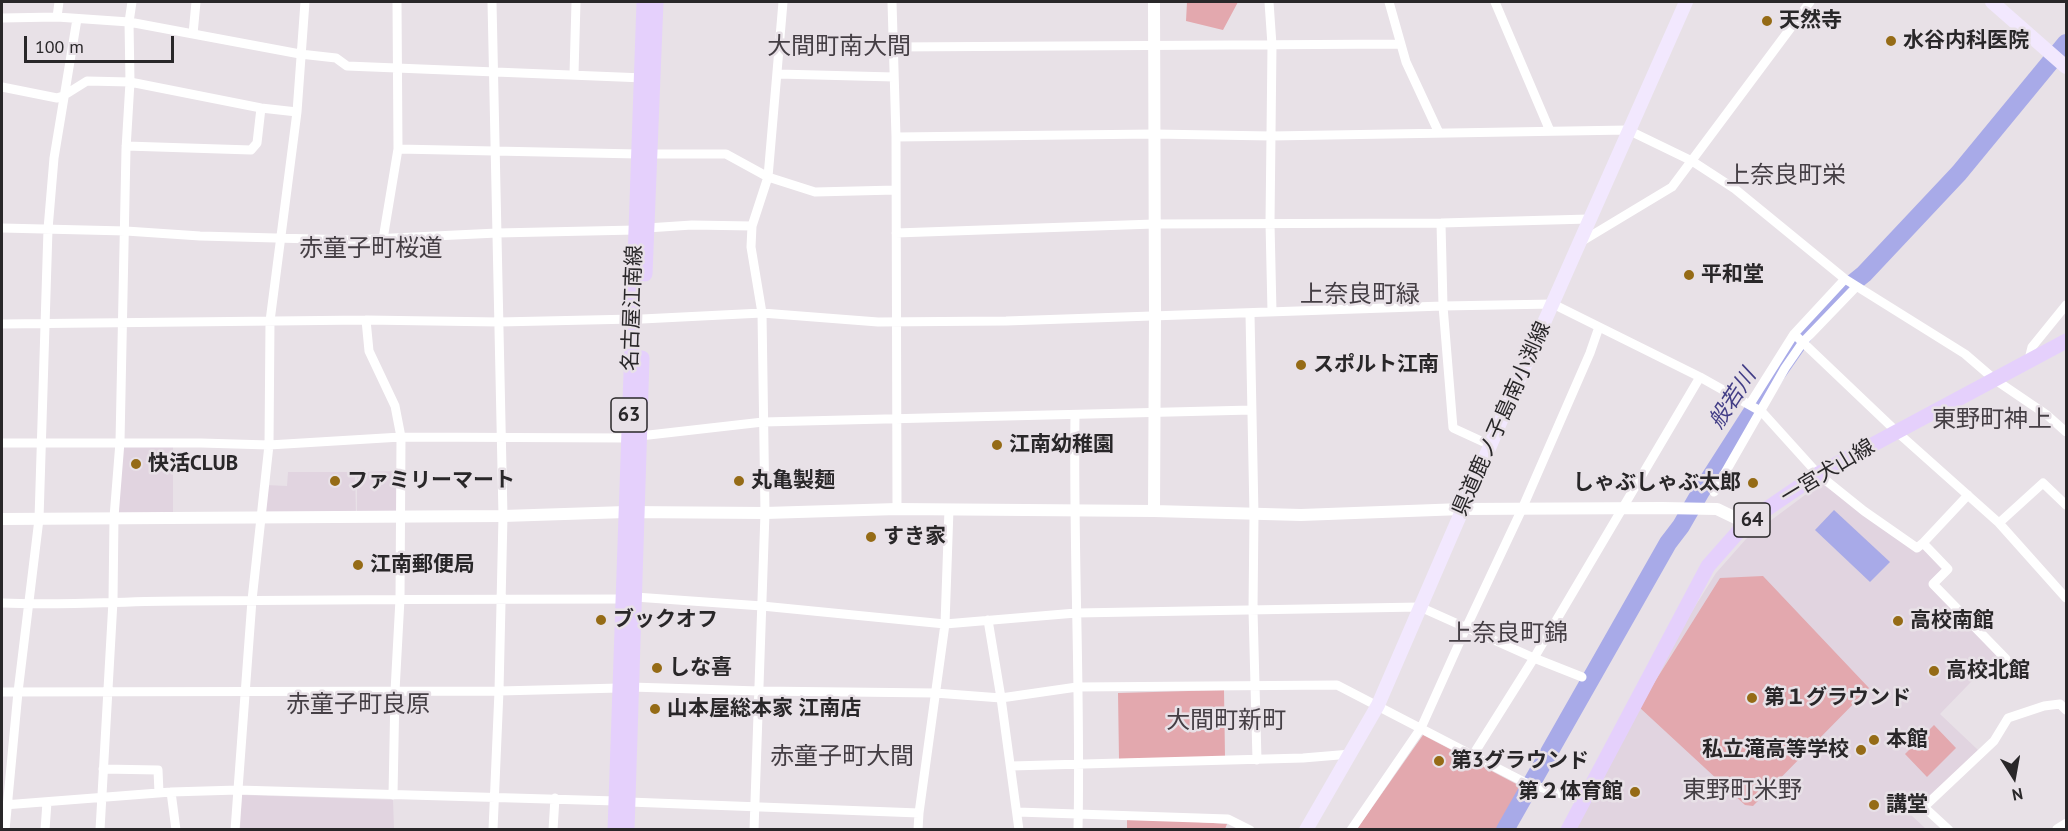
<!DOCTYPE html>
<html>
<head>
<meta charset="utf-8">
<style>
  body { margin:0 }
  #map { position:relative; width:2068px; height:831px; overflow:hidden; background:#e8e1e7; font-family:"PT Sans",sans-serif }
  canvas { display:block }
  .frame { position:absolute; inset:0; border:3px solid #292729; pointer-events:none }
  .north { position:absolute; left:1984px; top:747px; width:60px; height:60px; -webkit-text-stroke:4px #e8e1e7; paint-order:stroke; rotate:169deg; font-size:16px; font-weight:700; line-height:24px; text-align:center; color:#292729 }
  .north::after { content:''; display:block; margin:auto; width:21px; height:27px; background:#292729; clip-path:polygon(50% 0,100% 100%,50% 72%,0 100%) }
  .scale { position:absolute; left:24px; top:36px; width:150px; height:27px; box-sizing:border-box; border:3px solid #292729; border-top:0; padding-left:8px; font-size:18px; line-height:21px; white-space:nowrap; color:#292729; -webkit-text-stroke:4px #e8e1e7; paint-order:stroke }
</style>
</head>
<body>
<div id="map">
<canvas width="2068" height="831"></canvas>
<div class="frame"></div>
<div class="north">N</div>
<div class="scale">100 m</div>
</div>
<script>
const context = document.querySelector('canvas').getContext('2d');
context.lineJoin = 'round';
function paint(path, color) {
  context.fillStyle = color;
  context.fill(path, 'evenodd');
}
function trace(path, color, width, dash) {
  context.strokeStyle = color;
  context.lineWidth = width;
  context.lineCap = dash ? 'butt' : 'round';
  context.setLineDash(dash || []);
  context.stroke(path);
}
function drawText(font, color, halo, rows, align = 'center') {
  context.font = font + ' "PT Sans","Noto Sans JP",sans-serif';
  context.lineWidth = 5;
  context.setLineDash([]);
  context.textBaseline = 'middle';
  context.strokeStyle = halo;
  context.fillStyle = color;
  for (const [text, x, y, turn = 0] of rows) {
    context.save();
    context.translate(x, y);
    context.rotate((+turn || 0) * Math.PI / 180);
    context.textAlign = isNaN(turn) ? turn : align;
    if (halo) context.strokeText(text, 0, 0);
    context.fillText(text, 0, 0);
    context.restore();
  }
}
paint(new Path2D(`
  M122 444H173V512L117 514Z
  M398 471V515L357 514V472Z
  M288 472H355L356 515 263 517 266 485 287 486Z
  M1821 483 1879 525 1922 548 1945 568 1930 583 1997 655 1940 714 1978 750 1910 814 1926 829 1568 830 1684 624 1716 573 1746 539Z
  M242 795 393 800 394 829 240 830Z`), '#e1d4e0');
paint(new Path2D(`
  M1187 2H1238L1223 30 1186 21Z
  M1763 576 1869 688 1753 806 1745 805 1639 707 1720 578Z
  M1224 690 1225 757 1119 759 1118 693Z
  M1934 725 1956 748 1927 777 1905 754Z
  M1423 735 1522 787 1497 829H1357Z
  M1127 817 1227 824 1225 829 1127 830Z`), '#e3a8ae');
paint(new Path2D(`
  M1834 510 1890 562 1870 582 1815 530Z`), '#a8aae8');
trace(new Path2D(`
  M1505 830 1668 543 1681 526 1700 493 1777 373 1807 330 1843 291 1864 274 1959 173 2066 43`), '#a8aae8', 18);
trace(new Path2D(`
  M59 2 57 17 129 22 300 54 336 58 347 66 644 78
  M492 2 503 516 499 691 493 830
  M892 2 896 137 897 509
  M1269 2 1272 45 1270 223 1272 312
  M1389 2 1406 62 1439 133
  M1495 2 1550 131
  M2 18 57 17
  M193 34 196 2
  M893 47 1401 44
  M574 74 576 2
  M778 74 894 77
  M2 87 57 98 63 96 87 81 130 82 261 108 297 112
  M896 137 1154 134 1271 136 1628 130 1692 161 1735 189 1845 279 1965 354 1994 379 2047 415 2066 432
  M126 146 251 150 257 143 261 108
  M398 149 638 154
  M650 154H726L768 177 815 192 896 190
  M1441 223 1443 306 1453 428 1490 445
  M2 228 126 231 200 236 352 240 497 233 636 230
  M647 228 692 225 752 226
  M896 233 1154 224 1441 223 1589 219
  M383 239 398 149 397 2
  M1579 243 1672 187 1810 2
  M1250 314 1254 515 1253 610 1257 760
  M642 319 762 313 878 322 1006 321 1443 306 1553 304 1700 377 1762 412 1818 474 1864 511 1917 548 1923 543 1948 569 1933 584 2006 659
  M366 320 369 351 395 406 401 437 400 599 395 691 393 795
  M2 324 366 320 499 322 634 319
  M1794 334 1897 432 1999 523
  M2029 359 2032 347 2066 305
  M1750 404 1794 334 1845 279
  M1075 415C1073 553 1081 692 1078 830
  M640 436 763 422 1252 410
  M2 443H201L269 445 401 437 627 438
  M1714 492 1785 368 1803 342 1856 287
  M2066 505 2043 483 1999 523 2066 598
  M1923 543 1968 495
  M635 597 762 606 945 624 1076 613 1420 607 1534 658 1582 677
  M2 603C62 606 123 601 183 601 330 600 476 599 623 599
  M988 620 1001 698 1019 830
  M631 687 759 691 935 693 1001 698 1077 687 1337 685 1524 782 1583 801
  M2 692 499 691 620 688
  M1473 755 1534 658 1700 377
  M1011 766 1303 758 1351 754
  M103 769 158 770 159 793
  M171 792 176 830
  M629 802 919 813
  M4 805 171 792 238 790 616 801
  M1017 812 1228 819 1250 830
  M5 830 18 692 39 519 48 229 54 158 77 19
  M45 830 47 802
  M100 830 113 601 114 517 120 442 126 149 130 82 129 22 132 2
  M235 830 252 600 269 445 270 321 297 112 305 2
  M553 830 555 798
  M754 830 765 513 762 313 751 247 752 226 768 177 783 2
  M918 830 919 813 945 624 949 509
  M1351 830 1421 728 1466 628 1522 509 1590 353 1599 327
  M1949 830 1924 807 1994 741 2008 718 2044 706 2060 704 2066 710`), '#fff', 9);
trace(new Path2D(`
  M1154 2 1155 316 1154 511
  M2 519 503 516 626 512 765 513 897 509 1154 511 1301 515 1462 509 1662 508 1717 509 1746 523
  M2058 830 2066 825`), '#fff', 12);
trace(new Path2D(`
  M1992 2 2066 67
  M1306 830 1378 705 1512 395 1686 2`), '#f2e8fe', 14);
trace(new Path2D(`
  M645 274 656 2
  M615 830 644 2
  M627 830 642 358
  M1568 830 1708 566 1746 523 1818 474 2066 341`), '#e5d0fc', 15);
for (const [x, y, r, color] of [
  [1767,21,6,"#956b16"],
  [1891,41,6,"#956b16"],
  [1689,275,6,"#956b16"],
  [1301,365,6,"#956b16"],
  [997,445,6,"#956b16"],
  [136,464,6,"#956b16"],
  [335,481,6,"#956b16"],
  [739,481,6,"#956b16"],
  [1753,483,6,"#956b16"],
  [871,537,6,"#956b16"],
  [358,565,6,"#956b16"],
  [601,620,6,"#956b16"],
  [1898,621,6,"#956b16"],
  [657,668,6,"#956b16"],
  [1934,671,6,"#956b16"],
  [1752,698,6,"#956b16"],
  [655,709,6,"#956b16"],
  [1874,740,6,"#956b16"],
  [1861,750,6,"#956b16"],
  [1439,761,6,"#956b16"],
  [1635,792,6,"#956b16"],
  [1874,805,6,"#956b16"]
]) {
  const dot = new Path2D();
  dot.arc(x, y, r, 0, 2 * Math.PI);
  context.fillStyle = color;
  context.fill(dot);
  trace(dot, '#e8e1e7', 2);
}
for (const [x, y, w] of [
  [629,415,36],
  [1752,520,36]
]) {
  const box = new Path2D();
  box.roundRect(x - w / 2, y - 17, w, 34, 4.5);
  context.fillStyle = '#e8e1e7';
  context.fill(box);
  trace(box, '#292729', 1.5);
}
drawText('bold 20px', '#292729', null, [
  ["63",629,415],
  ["64",1752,520]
]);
drawText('bold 21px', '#292729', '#e8e1e7', [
  ["天然寺",1779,21],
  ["水谷内科医院",1903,41],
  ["平和堂",1701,275],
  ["スポルト江南",1313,365],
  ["江南幼稚園",1009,445],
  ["快活CLUB",148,464],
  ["ファミリーマート",347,481],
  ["丸亀製麺",751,481],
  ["しゃぶしゃぶ太郎",1741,483,"right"],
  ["すき家",883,537],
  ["江南郵便局",370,565],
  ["ブックオフ",613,620],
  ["高校南館",1910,621],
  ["しな喜",669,668],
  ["高校北館",1946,671],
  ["第１グラウンド",1764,698],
  ["山本屋総本家 江南店",667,709],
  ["本館",1886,740],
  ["私立滝高等学校",1849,750,"right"],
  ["第3グラウンド",1451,761],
  ["第２体育館",1623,792,"right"],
  ["講堂",1886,805]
], 'left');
drawText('21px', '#292729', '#e8e1e7', [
  ["名古屋江南線",633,308,-88],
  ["県道鹿ノ子島南小渕線",1502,419,-66],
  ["一宮犬山線",1828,472,-31]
]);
drawText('italic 22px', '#423d86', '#e8e1e7', [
  ["般若川",1733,399,-57]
]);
drawText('24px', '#453f45', '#e8e1e7', [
  ["大間町南大間",839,47],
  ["上奈良町栄",1786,176],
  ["赤童子町桜道",371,249],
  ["上奈良町緑",1360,295],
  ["東野町神上",1992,420],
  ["上奈良町錦",1508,634],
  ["赤童子町良原",358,705],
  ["大間町新町",1226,721],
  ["赤童子町大間",842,757],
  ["東野町米野",1742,791]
]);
</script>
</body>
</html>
